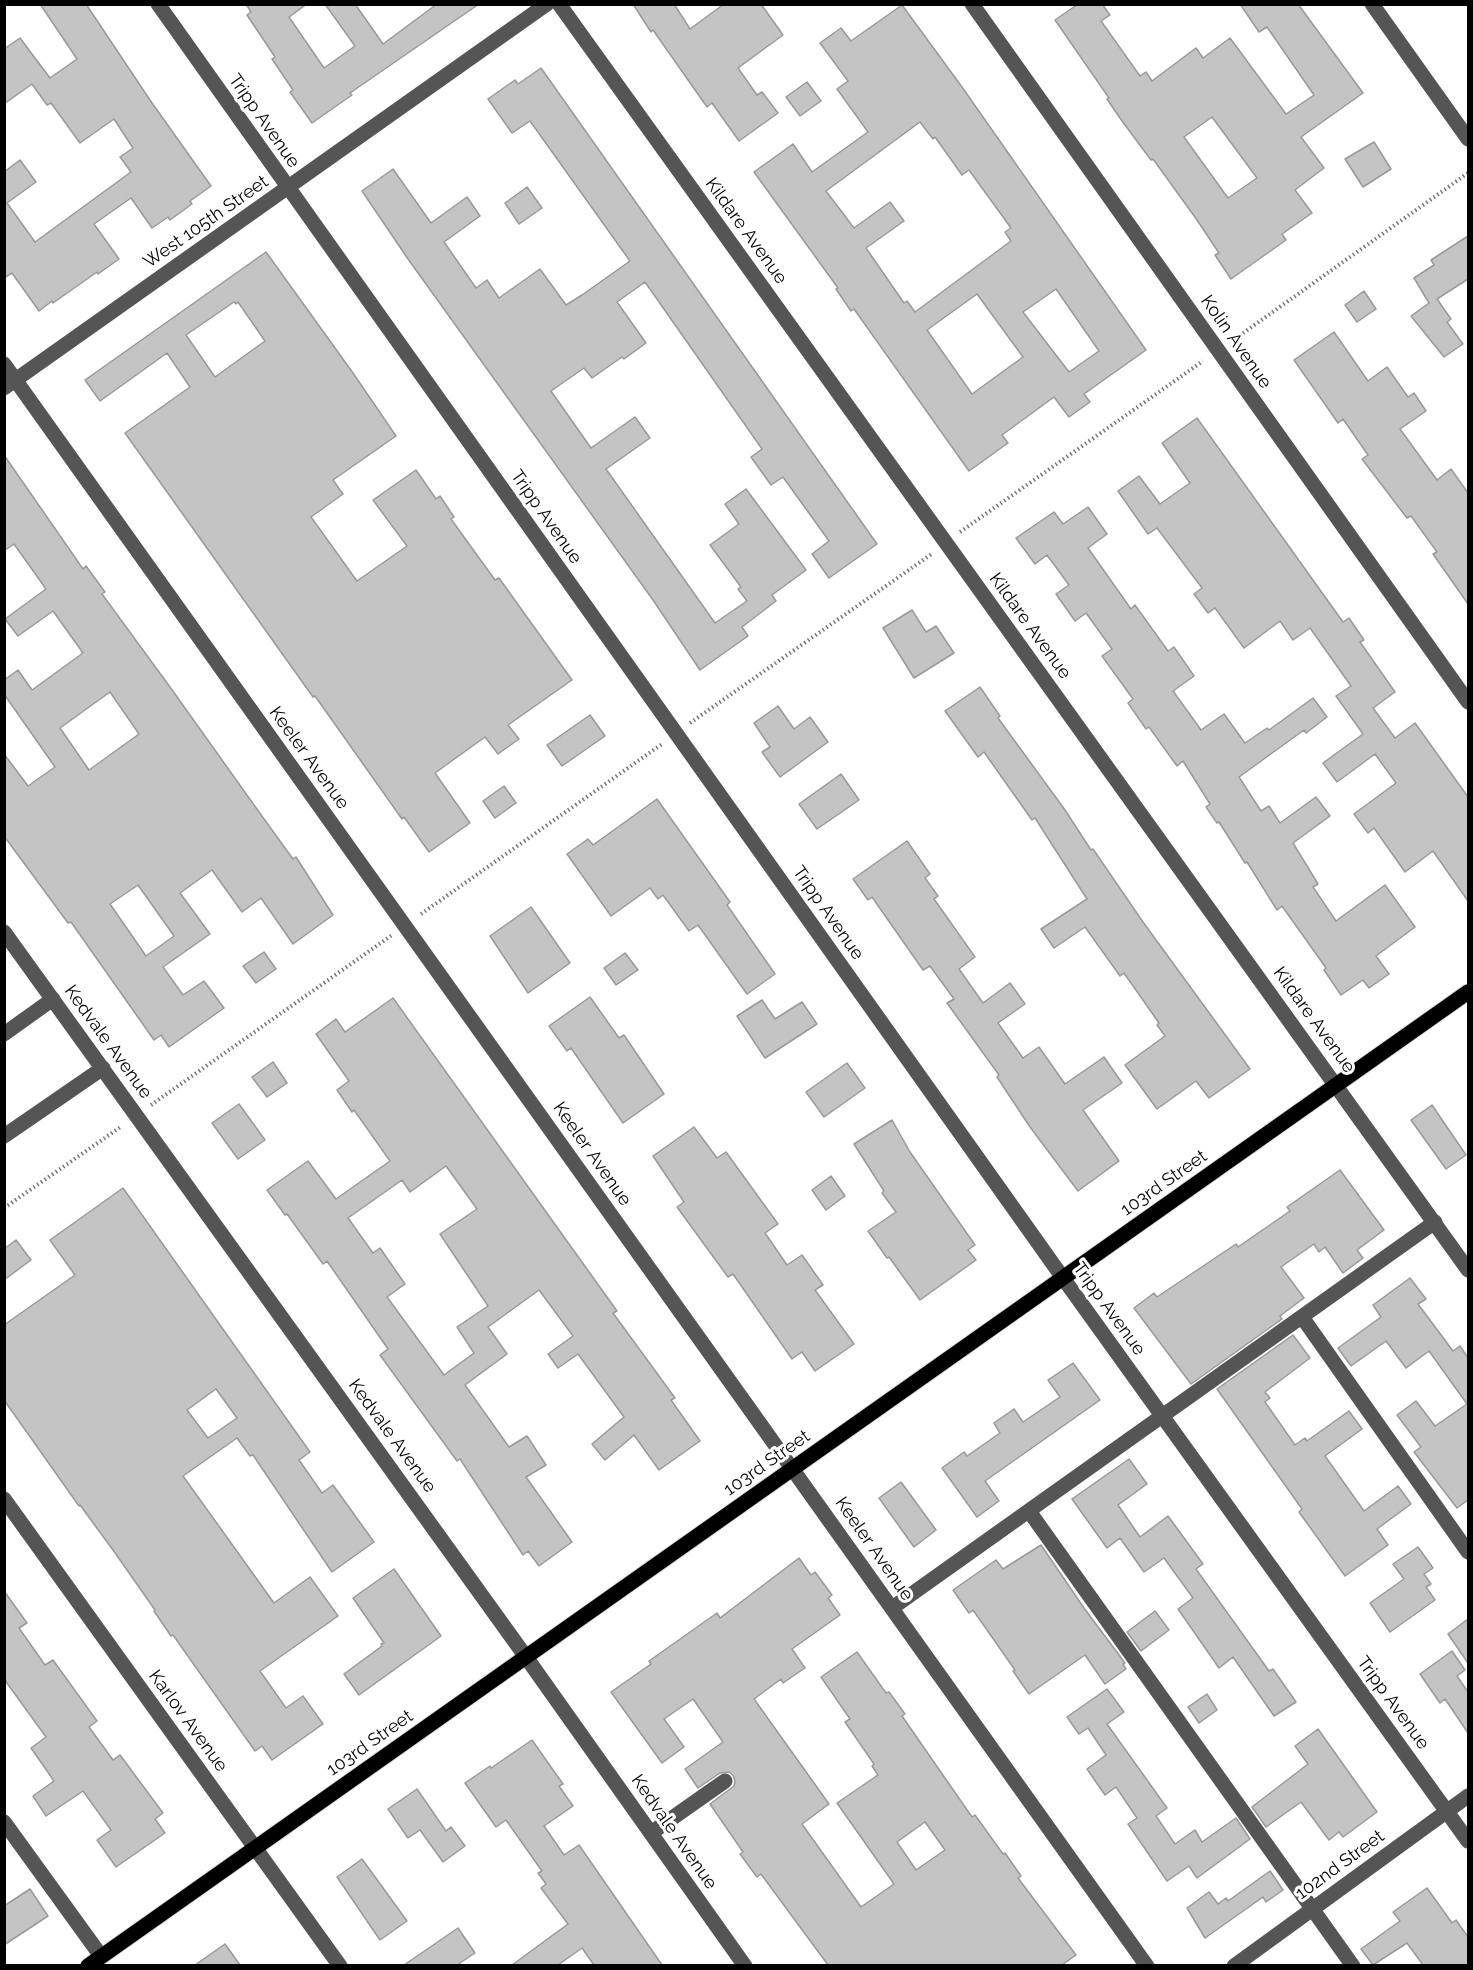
<!DOCTYPE html>
<html>
<head>
<meta charset="utf-8">
<style>
  body { margin:0 }
  #map { position:relative; width:1473px; height:1970px; overflow:hidden; background:#fff; font-family:Raleway,sans-serif }
  canvas { display:block }
  .frame { position:absolute; inset:0; border:6px solid #000; pointer-events:none }
</style>
</head>
<body>
<div id="map">
<canvas width="1473" height="1970"></canvas>
<div class="frame"></div>
</div>
<script>
const context = document.querySelector('canvas').getContext('2d');
context.lineJoin = 'round';
function paint(path, color) {
  context.fillStyle = color;
  context.fill(path, 'evenodd');
}
function trace(path, color, width, dash) {
  context.strokeStyle = color;
  context.lineWidth = width;
  context.lineCap = dash ? 'butt' : 'round';
  context.setLineDash(dash || []);
  context.stroke(path);
}
function drawText(font, color, halo, rows, align = 'center') {
  context.font = font + ' Raleway,sans-serif';
  context.lineWidth = 6;
  context.setLineDash([]);
  context.textBaseline = 'middle';
  context.strokeStyle = halo;
  context.fillStyle = color;
  for (const [text, x, y, turn = 0] of rows) {
    context.save();
    context.translate(x, y);
    context.rotate((+turn || 0) * Math.PI / 180);
    context.textAlign = isNaN(turn) ? turn : align;
    if (halo) context.strokeText(text, 0, 0);
    context.fillText(text, 0, 0);
    context.restore();
  }
}
const building = new Path2D(`
  M40 4H86L152 103 211 186 190 201 192 204 170 220 168 217 152 228 131 198 94 224 119 259 98 274 97 272 53 303 52 301 39 311 12 273 4 278V172L20 160 36 182 7 203 35 242 131 172 120 157 133 148 114 119 80 143 51 103 47 105 32 84 4 104V49L20 38 50 78 77 59Z
  M246 4H307L289 17 324 68 355 46 325 4H355L383 44 437 4H479L350 93 352 95 312 123 290 92 293 90 272 59 275 57 247 15 251 12Z
  M633 4H674L690 29 724 4H761L783 35 738 68 757 95 762 92 778 113 739 141 712 103 707 107 653 30 651 32Z
  M1078 4H1102L1110 15 1101 21 1140 76 1146 72 1152 81 1196 48 1203 58 1230 38 1286 114 1314 95 1267 27 1259 32 1240 4H1298L1363 93 1301 137 1324 168 1295 190 1312 213 1282 234 1286 240 1231 279 1215 255 1219 253 1197 220 1153 159 1151 160 1122 121 1107 99 1109 98 1055 20ZM1212 117 1257 178 1228 198 1184 137Z
  M902 5 962 87 1146 350 1084 394 1090 402 1069 417 1054 397 1002 435 1008 443 969 471 854 309 851 311 836 289 838 288 754 172 793 144 812 172 868 132 837 89 848 81 820 43 841 28 851 41ZM920 122 933 139 935 137 962 175 969 170 1011 228 1005 232 1011 241 915 312 907 301 904 303 866 248 904 221 890 202 854 228 826 191ZM1056 289 1099 351 1069 372 1023 312ZM977 294 1023 357 972 394 927 330Z
  M541 68 877 544 829 578 812 554 829 541 783 477 771 485 751 457 762 449 645 282 617 302 646 343 624 359 622 357 592 378 584 368 551 391 591 448 635 417 650 438 606 469 715 623 747 601 738 589 741 587 710 545 739 524 725 504 746 489 806 570 772 595 776 601 742 627 748 636 700 670 653 600 408 259 362 191 393 169 431 223 467 197 480 216 444 242 476 288 487 280 499 298 540 269 566 305 582 295 630 261 530 121 512 133 488 99 515 80 518 84Z
  M807 82 821 101 800 116 786 97Z
  M1374 142 1391 169 1363 187 1345 159Z
  M527 187 542 208 519 224 505 203Z
  M1468 236V279L1437 299 1451 319 1447 322 1463 344 1444 357 1411 316 1429 303 1414 278 1434 265 1431 260Z
  M266 252 353 373 396 436 333 480 343 494 311 517 357 581 407 546 373 500 416 470 436 499 440 496 454 517 451 519 495 580 499 578 572 680 508 725 519 739 498 754 485 737 435 773 470 823 429 852 404 817 402 819 315 696 313 697 125 433 190 387 167 353 100 401 85 380ZM234 302 236 304 238 302 265 341 215 377 186 335Z
  M1364 291 1376 309 1357 322 1345 305Z
  M1334 332 1368 381 1387 367 1408 397 1414 393 1426 411 1400 429 1437 480 1451 469 1468 493V604L1433 554 1437 552 1411 516 1407 518 1362 459 1368 455 1343 419 1338 423 1294 360Z
  M1197 418 1343 622 1349 618 1364 640 1360 642 1395 692 1373 708 1395 738 1415 723 1468 797V901L1433 851 1405 872 1374 828 1368 833 1354 814 1396 783 1375 754 1337 782 1323 763 1363 734 1336 696 1351 686 1310 628 1293 640 1280 621 1244 648 1215 608 1208 613 1194 594 1202 588 1157 528 1148 534 1118 491 1139 476 1160 504 1190 483 1162 443Z
  M4 455 83 569 86 566 105 592 102 594 170 687 259 812 293 859 296 857 333 915 293 944 261 898 242 912 212 870 180 893 210 934 163 967 183 995 204 981 224 1008 169 1047 161 1035 154 1040 71 922 68 923 4 836V754L28 786 55 767 4 694V680L18 670 32 690 83 653 53 611 18 636 5 619 46 589 14 544 4 551ZM110 692 139 734 89 770 60 728ZM138 885 174 936 146 956 110 904Z
  M1088 507 1107 534 1088 548 1131 609 1135 605 1168 651 1174 647 1194 676 1173 691 1201 730 1224 714 1245 743 1267 728 1269 730 1313 698 1327 717 1306 733 1304 730 1239 777 1261 811 1269 806 1280 823 1316 797 1330 816 1293 843 1318 884 1313 887 1336 921 1385 885 1415 927 1376 956 1389 974 1369 988 1363 980 1341 995 1324 970 1326 968 1282 906 1277 910 1247 862 1245 863 1219 822 1217 823 1206 807 1210 804 1183 761 1177 766 1149 727 1146 729 1128 703 1133 699 1102 656 1112 649 1086 613 1075 621 1056 594 1069 585 1047 555 1035 564 1016 538 1054 512 1063 524Z
  M912 610 926 632 936 626 954 653 914 678 883 628Z
  M980 687 1000 716 998 718 1065 810 1091 850 1093 849 1143 922 1250 1069 1209 1098 1196 1081 1157 1109 1125 1065 1165 1036 1157 1025 1159 1023 1124 973 1120 976 1085 927 1054 948 1041 929 1087 899 1035 818 1032 820 984 752 978 757 945 711Z
  M778 706 794 729 810 717 828 742 780 777 762 752 770 747 754 723Z
  M590 715 605 736 562 766 547 745Z
  M841 774 859 800 817 829 799 804Z
  M504 786 516 803 495 818 483 801Z
  M657 799 730 902 727 905 775 974 747 994 698 925 689 931 663 895 658 899 650 888 611 916 567 854 588 839 593 845Z
  M907 841 930 874 925 878 938 896 934 899 975 957 959 969 983 1003 1010 983 1025 1004 998 1023 1023 1058 1039 1047 1065 1084 1104 1057 1122 1083 1083 1110 1119 1161 1078 1191 1030 1127 997 1077 999 1075 947 1003 954 999 930 966 923 970 872 897 868 900 853 879Z
  M531 907 570 963 528 993 490 936Z
  M264 952 276 969 256 983 243 966Z
  M625 953 638 970 616 985 604 968Z
  M590 997 619 1038 624 1035 664 1094 623 1123 571 1048 567 1051 549 1026Z
  M393 998 617 1311 613 1313 675 1398 671 1400 700 1441 659 1470 634 1435 605 1460 592 1444 624 1417 578 1354 558 1368 548 1354 573 1336 539 1290 488 1327 507 1354 465 1385 509 1447 527 1436 546 1465 526 1477 572 1542 539 1566 528 1551 523 1555 460 1459 457 1461 380 1355 388 1349 327 1261 323 1264 287 1214 285 1215 267 1190 308 1161 336 1199 390 1161 354 1110 352 1112 337 1090 349 1081 316 1034 336 1019 345 1032ZM446 1166 477 1209 440 1234 488 1306 457 1327 474 1353 444 1375 387 1297 405 1284 380 1248 373 1253 348 1218 402 1180 410 1192Z
  M762 1000 775 1019 802 1002 817 1024 765 1058 737 1016Z
  M273 1062 287 1083 267 1097 252 1077Z
  M847 1063 865 1088 824 1117 806 1092Z
  M239 1104 265 1140 238 1159 212 1123Z
  M1432 1105 1466 1155 1446 1169 1411 1120Z
  M892 1120 910 1152 975 1245 968 1250 976 1260 920 1300 889 1257 887 1258 868 1231 896 1212 882 1193 884 1191 854 1144Z
  M694 1127 717 1158 726 1152 778 1224 765 1233 787 1265 802 1255 823 1285 815 1290 854 1344 815 1371 802 1352 792 1359 733 1274 728 1277 677 1207 684 1202 653 1156Z
  M1340 1170 1384 1230 1357 1250 1363 1258 1343 1273 1325 1247 1319 1252 1314 1244 1281 1267 1304 1298 1280 1316 1282 1319 1191 1384 1134 1308 1154 1293 1157 1297 1236 1244 1238 1247 1290 1211 1287 1207Z
  M831 1176 845 1196 826 1210 812 1190Z
  M123 1188 310 1452 299 1460 322 1493 333 1485 374 1542 332 1572 253 1455 250 1456 237 1438 183 1476 274 1603 310 1577 338 1616 260 1671 286 1708 303 1696 323 1724 272 1760 262 1746 255 1751 173 1635 171 1636 154 1611 155 1610 113 1550 80 1505 79 1506 4 1400V1325L75 1275 50 1240ZM216 1389 237 1418 208 1438 187 1410Z
  M16 1240 31 1260 4 1280V1249Z
  M1410 1278 1426 1299 1418 1304 1453 1351 1460 1346 1468 1358V1500L1457 1508 1414 1452 1421 1447 1397 1415 1416 1401 1435 1426 1467 1404 1429 1351 1406 1368 1386 1341 1351 1366 1338 1348 1381 1317 1373 1305Z
  M1293 1335 1310 1358 1265 1392 1270 1398 1265 1402 1295 1445 1305 1438 1307 1441 1349 1411 1362 1429 1325 1456 1364 1511 1398 1486 1411 1504 1377 1529 1388 1545 1345 1576 1299 1512 1302 1509 1217 1389Z
  M1073 1363 1100 1400 985 1481 999 1501 977 1517 942 1468 964 1452 967 1456 1000 1433 994 1423 1014 1409 1023 1422 1060 1397 1048 1380Z
  M1129 1459 1147 1484 1118 1505 1140 1537 1168 1516 1203 1564 1196 1569 1269 1671 1273 1669 1296 1702 1274 1716 1233 1657 1219 1668 1178 1609 1193 1598 1164 1558 1144 1572 1120 1538 1107 1548 1072 1499Z
  M901 1482 936 1530 914 1547 879 1498Z
  M1041 1545 1084 1608 1125 1663 1123 1664 1126 1669 1105 1684 1085 1655 1029 1694 1013 1671 1015 1670 973 1610 969 1613 953 1590 996 1560 1003 1569Z
  M1418 1547 1433 1568 1424 1574 1431 1584 1426 1587 1435 1600 1390 1632 1370 1603 1404 1579 1393 1564Z
  M799 1558 811 1575 815 1572 832 1595 828 1598 840 1615 792 1649 805 1668 783 1683 781 1679 754 1699 829 1804 802 1824 861 1907 894 1884 837 1803 878 1775 872 1766 874 1764 845 1722 850 1719 821 1677 857 1652 886 1693 889 1692 905 1714 902 1716 972 1817 975 1815 1003 1854 1005 1853 1021 1876 1018 1878 1076 1955 1062 1965H828L761 1874 757 1877 740 1854 743 1852 710 1804 734 1786 735 1781 733 1775 729 1772 720 1773 698 1788 685 1769 723 1742 693 1699 664 1719 684 1747 662 1763 611 1692 651 1664 649 1661 717 1613 720 1618ZM925 1822 945 1850 916 1870 897 1842Z
  M394 1569 441 1636 359 1695 344 1674 382 1646 381 1644 384 1643 353 1598Z
  M4 1591 27 1623 19 1628 45 1665 53 1660 97 1721 89 1727 113 1760 120 1755 163 1813 155 1819 165 1833 116 1867 97 1840 111 1830 83 1791 46 1816 33 1796 54 1781 31 1748 46 1737 4 1679Z
  M1155 1611 1169 1630 1141 1651 1127 1632Z
  M1468 1619V1663L1448 1634Z
  M1452 1651 1465 1670 1457 1676 1468 1692V1733L1445 1699 1440 1703 1420 1674Z
  M1107 1689 1124 1712 1107 1724 1167 1808 1156 1816 1175 1844 1195 1830 1202 1842 1236 1818 1250 1839 1197 1878 1189 1866 1167 1881 1128 1824 1137 1818 1116 1787 1105 1795 1087 1769 1106 1755 1088 1728 1079 1734 1067 1717Z
  M1207 1694 1217 1710 1199 1723 1188 1707Z
  M1318 1729 1377 1812 1343 1837 1339 1832 1329 1840 1301 1802 1266 1827 1252 1807 1308 1764 1295 1746Z
  M532 1740 563 1784 559 1786 573 1806 544 1826 564 1855 579 1845 662 1965H594L582 1948 558 1965H512L568 1924 541 1888 546 1884 538 1873 542 1871 506 1820 496 1827 465 1783 490 1766 491 1768Z
  M417 1789 446 1831 451 1827 465 1846 443 1862 420 1830 408 1838 388 1809Z
  M362 1859 407 1921 380 1940 337 1877Z
  M1270 1871 1283 1890 1266 1902 1263 1897 1205 1938 1187 1908 1209 1892 1218 1904 1226 1898 1228 1901Z
  M1427 1888 1452 1923 1456 1920 1468 1937V1965H1423L1407 1943 1373 1965 1361 1949 1400 1921 1393 1912Z
  M30 1889 48 1916 4 1945V1906Z
  M458 1928 475 1953 457 1965H404Z
  M225 1944 240 1965H195Z`);
paint(building, '#c4c4c4');
trace(building, '#999', 1.5);
const major = new Path2D(`
  M88 1966 1468 992`);
trace(major, '#dbdbdb', 17);
trace(new Path2D(`
  M1232 341 1468 173
  M960 532 1203 361
  M690 723 933 553
  M421 914 662 744
  M151 1105 392 935
  M4 1208 122 1126`), '#777', 4, [1.5, 3]);
trace(new Path2D(`
  M158 4 1063 1278 1468 1841
  M559 4 1468 1270
  M972 4 1468 702
  M1372 4 1468 139
  M4 364 1147 1966
  M4 388 547 4
  M4 932 526 1657 745 1966
  M4 1034 53 999
  M4 1136 103 1068
  M1302 1317 1468 1552
  M4 1499 340 1966
  M1029 1511 1353 1966
  M892 1608 1435 1222
  M4 1822 101 1956
  M651 1833 725 1781
  M1234 1966 1468 1796`), '#555', 15);
trace(major, '#000', 15);
drawText('18px', '#000', '#fff', [
  ["Tripp Avenue",264,121,55],
  ["West 105th Street",206,222,-35],
  ["Kildare Avenue",746,231,54],
  ["Kolin Avenue",1236,342,55],
  ["Tripp Avenue",546,517,55],
  ["Kildare Avenue",1030,626,54],
  ["Keeler Avenue",309,758,54],
  ["Tripp Avenue",828,913,55],
  ["Kildare Avenue",1314,1020,54],
  ["Kedvale Avenue",108,1042,54],
  ["Keeler Avenue",592,1154,55],
  ["103rd Street",1164,1183,-35],
  ["Tripp Avenue",1109,1309,54],
  ["Kedvale Avenue",392,1436,54],
  ["103rd Street",767,1463,-35],
  ["Keeler Avenue",874,1549,55],
  ["Tripp Avenue",1393,1703,54],
  ["Karlov Avenue",188,1721,54],
  ["103rd Street",370,1743,-35],
  ["Kedvale Avenue",674,1832,55],
  ["102nd Street",1340,1865,-36]
]);
</script>
</body>
</html>
